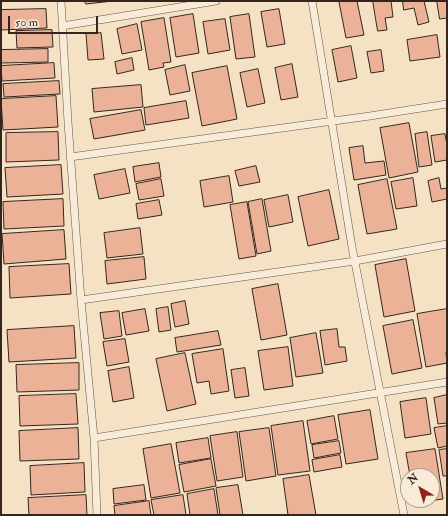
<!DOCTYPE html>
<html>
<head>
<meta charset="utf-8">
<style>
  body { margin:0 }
  #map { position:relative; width:448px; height:516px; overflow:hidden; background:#f5e2c5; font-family:"IM FELL Double Pica",serif }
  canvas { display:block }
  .frame { position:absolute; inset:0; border:2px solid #34261f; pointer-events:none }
  .north { position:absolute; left:400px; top:468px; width:40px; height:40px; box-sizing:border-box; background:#f8ecd9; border:1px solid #aa9d8f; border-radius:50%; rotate:322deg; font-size:11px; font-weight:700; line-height:16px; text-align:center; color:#34261f }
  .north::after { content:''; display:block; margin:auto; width:14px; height:18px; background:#8f2418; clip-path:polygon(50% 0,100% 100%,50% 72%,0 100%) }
  .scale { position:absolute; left:8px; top:16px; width:90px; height:18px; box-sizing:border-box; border:2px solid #34261f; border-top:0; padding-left:5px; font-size:12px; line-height:14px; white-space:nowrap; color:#34261f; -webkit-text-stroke:3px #f8ecd9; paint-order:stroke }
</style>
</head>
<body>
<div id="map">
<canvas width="448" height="516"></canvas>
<div class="frame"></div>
<div class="north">N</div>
<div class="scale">50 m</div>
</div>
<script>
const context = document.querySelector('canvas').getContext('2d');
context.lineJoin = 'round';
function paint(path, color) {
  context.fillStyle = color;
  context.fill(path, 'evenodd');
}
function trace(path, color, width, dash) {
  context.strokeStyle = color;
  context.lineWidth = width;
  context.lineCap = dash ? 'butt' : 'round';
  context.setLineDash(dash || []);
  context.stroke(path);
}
const building = new Path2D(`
  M85 1H113L86 4Z
  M357 1 364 35 346 38 339 2Z
  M373 1H391L393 17 385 18 387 30 378 31Z
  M403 1H424L429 22 418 25 414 8 404 10Z
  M437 1H447V18L440 19Z
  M46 9 47 28 1 30V10Z
  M279 9 285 44 267 47 261 12Z
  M193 14 199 53 176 57 170 18Z
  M249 14 255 57 236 59 230 17Z
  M164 18 171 62 163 63 164 67 149 70 141 22Z
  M225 19 230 50 208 54 203 22Z
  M137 24 142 50 122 54 117 29Z
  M52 30 53 47 17 48 16 31Z
  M101 33 104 59 88 60 86 34Z
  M437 35 440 57 410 61 407 40Z
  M351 46 357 78 338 82 332 50Z
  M48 49V62L1 63V50Z
  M381 50 384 71 371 73 367 52Z
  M132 58 134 70 117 74 115 62Z
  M54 63 55 78 2 81 1 66Z
  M292 64 298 97 281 100 275 68Z
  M185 65 190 91 170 95 165 70Z
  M227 66 237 119 202 126 192 73Z
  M258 69 265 103 247 107 240 73Z
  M59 81 60 94 4 97 3 84Z
  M141 85 143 107 94 112 92 89Z
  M56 96 58 127 3 130 1 99Z
  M186 101 189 118 146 125 144 108Z
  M141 110 145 130 94 139 90 119Z
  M409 123 418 172 389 178 380 128Z
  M58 132 59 160 6 162V133Z
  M427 132 432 165 419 167 415 134Z
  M445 134 447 145V160L435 162 431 136Z
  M363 146 365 163 384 161 386 175 354 180 349 148Z
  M159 163 161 177 135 182 133 167Z
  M61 165 63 194 7 197 5 168Z
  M256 166 260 182 239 186 235 171Z
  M125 169 130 193 99 199 94 175Z
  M229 176 233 202 204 207 200 181Z
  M413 178 417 206 396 209 391 182Z
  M439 178 441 189 447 188V199L432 202 428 181Z
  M161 179 164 196 139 200 136 184Z
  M387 179 397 229 367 234 358 185Z
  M329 190 339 239 308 246 298 197Z
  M288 195 293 222 269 227 264 200Z
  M63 199 64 226 4 229 3 202Z
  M262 199 271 251 257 254 248 202Z
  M159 200 162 215 138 219 136 204Z
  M247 202 256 256 239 259 230 205Z
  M140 228 143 254 107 258 104 233Z
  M64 230 66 259 4 264 2 234Z
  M144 257 146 279 107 284 105 261Z
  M406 259 415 311 384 317 375 265Z
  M69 264 71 294 10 298 9 267Z
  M278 284 287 335 261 340 252 289Z
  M185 301 189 324 175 327 171 304Z
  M168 307 171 330 159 332 156 309Z
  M145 309 149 331 126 335 122 313Z
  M447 309V352H446L447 363 426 367 417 314Z
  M119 311 122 336 104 339 100 313Z
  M413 320 422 368 392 374 383 326Z
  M74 326 76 358 9 362 7 330Z
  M337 329 339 347H345L347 361 325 365 320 331Z
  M218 331 221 345 177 352 175 338Z
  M316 333 323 373 296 377 290 338Z
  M125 339 129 362 107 366 103 342Z
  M288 347 293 386 264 390 258 351Z
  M223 349 229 391 211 394 209 381 197 383 192 354Z
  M185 353 196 404 167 411 156 359Z
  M79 363V390L17 392 16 365Z
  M129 367 134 398 113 402 108 371Z
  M245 368 249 396 235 398 231 370Z
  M76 394 78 424 20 426 19 396Z
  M447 395V423L438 424 434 398Z
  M426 398 431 434 405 438 400 402Z
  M370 410 378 459 346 464 338 415Z
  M334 416 338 439 311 444 307 421Z
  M303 421 310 471 278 475 271 426Z
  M447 426V446L438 448 434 428Z
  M78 428 79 459 20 461 19 431Z
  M269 428 276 476 246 481 239 432Z
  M237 432 243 477 217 481 210 436Z
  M208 438 211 458 179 463 176 443Z
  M339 441 341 453 314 458 312 445Z
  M171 444 180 493 151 498 143 449Z
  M435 449 443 499 414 503 413 500H432V476H410L406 453Z
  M447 449V476H443L439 450Z
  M340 455 342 467 314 472 312 460Z
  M211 459 216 486 184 492 179 465Z
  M84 463 85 492 31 495 30 466Z
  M309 475 316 515H288L283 479Z
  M144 485 146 500 114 504 113 489Z
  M238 485 243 515H220L216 488Z
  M214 489 218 515H190L187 494Z
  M86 495 87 515H29L28 498Z
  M183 495 186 515H154L151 500Z
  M149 501 151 515H115L114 506Z`);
paint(building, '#ebb298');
trace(building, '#34261f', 1);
const lane = new Path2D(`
  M61 1 68 122 81 300 94 438 97 515
  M312 1 352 247 404 515
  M62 26 216 1
  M70 157 370 116 447 104
  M81 300 355 261 447 244
  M94 438 447 382`);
trace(lane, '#645548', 8);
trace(lane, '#f8ecd9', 7);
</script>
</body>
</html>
